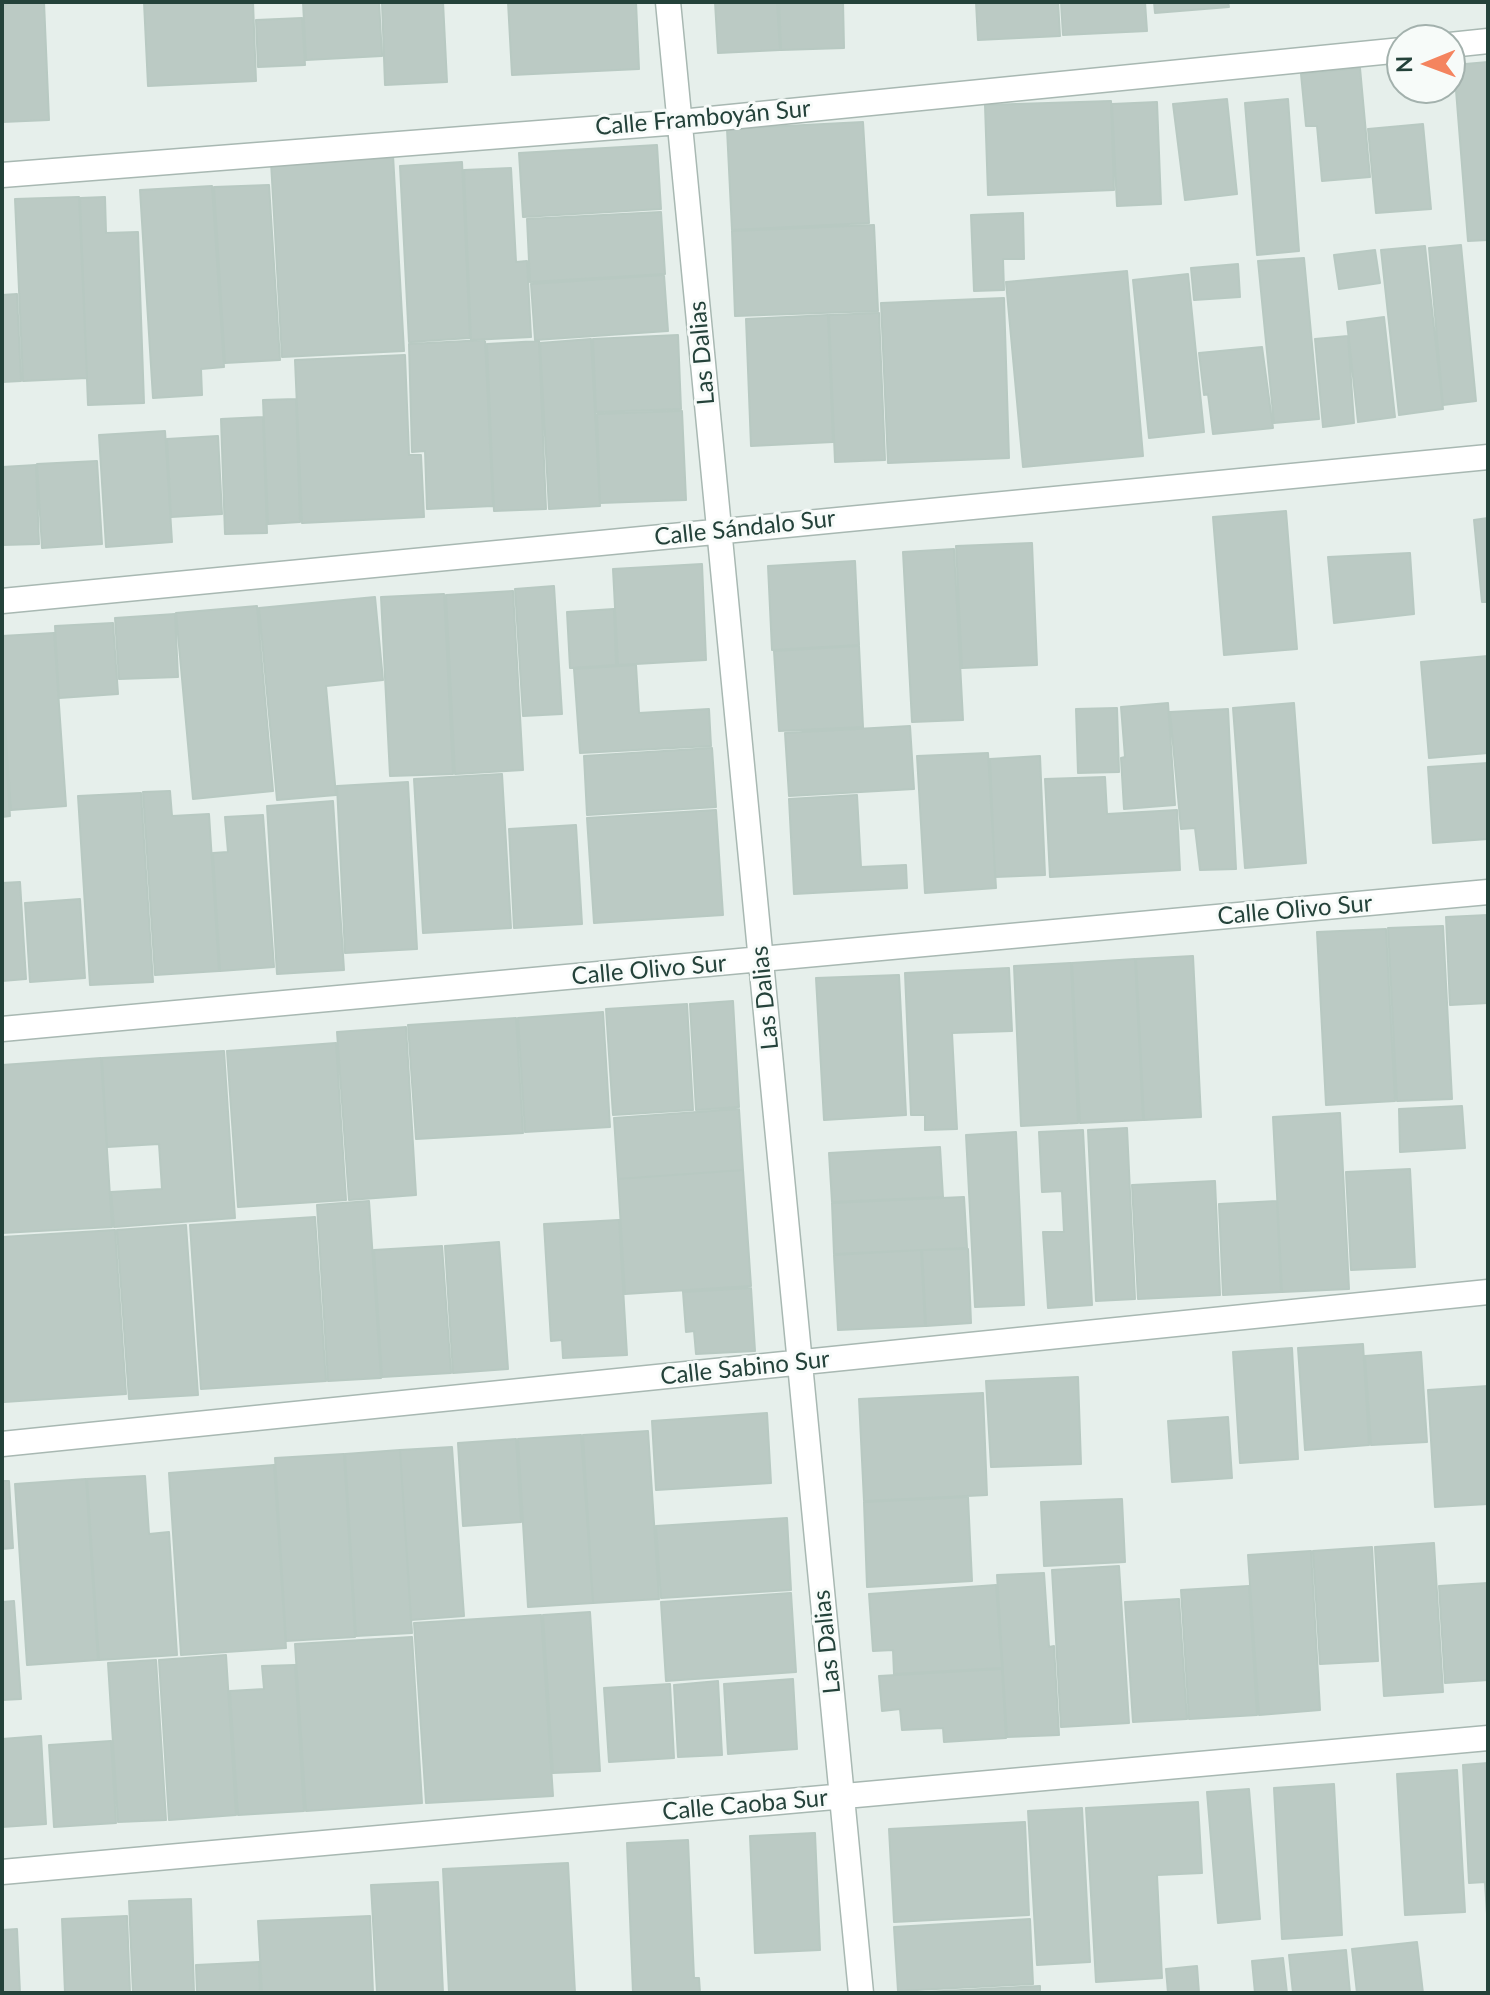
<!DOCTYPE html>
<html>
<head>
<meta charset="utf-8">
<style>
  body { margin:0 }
  #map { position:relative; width:1490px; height:1995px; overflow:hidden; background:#e6efeb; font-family:Lato,sans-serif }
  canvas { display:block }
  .frame { position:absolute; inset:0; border:4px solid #24423a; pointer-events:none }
  .north { position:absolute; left:1386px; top:24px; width:80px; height:80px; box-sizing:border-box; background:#f7fbf9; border:2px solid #a3b1ad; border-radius:50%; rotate:269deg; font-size:22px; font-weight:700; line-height:32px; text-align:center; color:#24423a }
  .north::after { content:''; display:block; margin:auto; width:28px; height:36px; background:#f4845f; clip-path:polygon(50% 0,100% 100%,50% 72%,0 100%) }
</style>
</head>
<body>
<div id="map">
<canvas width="1490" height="1995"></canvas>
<div class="frame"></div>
<div class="north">N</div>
</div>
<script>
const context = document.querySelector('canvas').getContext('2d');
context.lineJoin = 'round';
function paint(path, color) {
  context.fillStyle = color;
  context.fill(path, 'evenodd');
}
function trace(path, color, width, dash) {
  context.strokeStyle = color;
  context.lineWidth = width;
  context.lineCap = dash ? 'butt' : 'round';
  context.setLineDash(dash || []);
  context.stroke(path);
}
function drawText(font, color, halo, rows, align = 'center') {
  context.font = font + ' Lato,sans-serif';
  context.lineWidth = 6;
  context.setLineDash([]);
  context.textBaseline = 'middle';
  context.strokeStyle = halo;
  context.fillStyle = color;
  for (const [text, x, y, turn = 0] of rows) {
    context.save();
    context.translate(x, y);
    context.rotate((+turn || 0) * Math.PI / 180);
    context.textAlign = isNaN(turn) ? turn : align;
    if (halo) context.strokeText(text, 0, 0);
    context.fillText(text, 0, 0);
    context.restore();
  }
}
const building = new Path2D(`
  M2 2H44L49 120 2 122Z
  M144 2H253L256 81 148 86Z
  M303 2H379L382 56 306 60Z
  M382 2H443L447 82 385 85Z
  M508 2H636L639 69 512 75Z
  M715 2H777L780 50 718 53Z
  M779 2H843L844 48 781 50Z
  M976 2H1058L1060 36 978 40Z
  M1061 2H1145L1147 31 1063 35Z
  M1154 2H1228L1229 7 1155 13Z
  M302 18 305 65 258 67 256 20Z
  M1488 62V240L1468 241 1454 65Z
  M1360 68 1370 177 1322 181 1317 126H1306L1301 74Z
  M1227 99 1237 194 1185 200 1173 104Z
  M1288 99 1299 251 1257 255 1245 103Z
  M1111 101 1114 190 988 195 985 105Z
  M1157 102 1161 204 1117 206 1112 104Z
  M863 122 869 223 732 230 727 129Z
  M1423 124 1431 209 1376 213 1368 129Z
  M657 145 661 209 523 217 519 153Z
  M393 155 404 351 282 357 271 162Z
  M462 162 470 338 409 342 400 166Z
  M511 168 516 262 527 261 531 337 471 340 464 170Z
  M269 185 280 360 225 363 214 187Z
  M212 186 224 367 201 369 202 395 153 398 140 190Z
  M79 197 87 378 23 381 15 199Z
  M105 197 106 233 138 232 144 403 88 405 80 198Z
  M661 212 665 274 530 282 527 219Z
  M1023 213 1024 259H1003L1004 290 974 291 971 215Z
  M874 225 878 311 735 316 732 231Z
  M1461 245 1476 401 1443 405 1429 248Z
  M1425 246 1443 409 1399 415 1381 250Z
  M1375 250 1380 283 1339 289 1334 255Z
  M1304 258 1319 419 1274 423 1258 261Z
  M1238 264 1240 297 1194 300 1191 268Z
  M1127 271 1143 456 1023 467 1006 282Z
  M1188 274 1204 432 1149 438 1133 280Z
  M664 275 668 331 535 340 531 284Z
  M17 294 21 381 2 382V295Z
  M1004 298 1009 458 888 463 881 303Z
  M879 313 885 460 835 462 829 315Z
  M828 315 833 442 751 446 746 319Z
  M1384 317 1395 417 1358 422 1347 322Z
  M678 335 681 409 596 412 593 339Z
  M1348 336 1354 423 1323 427 1315 339Z
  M591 339 600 506 549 509 540 343Z
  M485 340 493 506 427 509 425 451 412 452 409 344Z
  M539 341 546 509 494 511 487 344Z
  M1262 347 1273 428 1213 434 1208 394 1204 395 1199 353Z
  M405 355 409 455H421L424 517 302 523 295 360Z
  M296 399 300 522 268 524 263 400Z
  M682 411 686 500 600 503 597 414Z
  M263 417 267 533 225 534 221 419Z
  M165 431 172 542 106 547 99 435Z
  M218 436 222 514 171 517 167 439Z
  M97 461 102 544 42 548 37 464Z
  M36 465 39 544 2 545V467Z
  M1286 511 1297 649 1224 655 1213 517Z
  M1488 518V602H1482L1474 520Z
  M1032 543 1037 665 962 668 956 546Z
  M954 549 963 720 912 722 903 552Z
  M1410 553 1414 614 1334 623 1328 557Z
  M855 561 859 645 772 650 768 566Z
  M702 564 706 660 618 665 613 569Z
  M554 586 562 714 523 716 515 589Z
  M513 591 523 770 455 774 446 595Z
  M444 594 453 774 390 776 381 597Z
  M375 597 383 680 326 686 336 795 277 800 259 608Z
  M257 606 273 791 193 799 176 613Z
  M614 609 616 665 570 668 567 612Z
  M175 614 178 677 119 679 115 618Z
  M113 623 118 694 59 698 55 626Z
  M54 633 66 806 11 810 2 686V636Z
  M859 646 863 727 779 731 774 651Z
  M1488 656V753L1429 758 1421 662Z
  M636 665 639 713 709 709 711 746 580 753 574 669Z
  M2 702 10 816 2 817Z
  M1168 703 1175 805 1124 809 1121 758 1125 757 1121 707Z
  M1294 703 1306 863 1245 868 1233 708Z
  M1117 708 1119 772 1078 773 1076 709Z
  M1228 709 1236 869 1200 870 1195 828 1181 829 1170 712Z
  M910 726 914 789 789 796 785 733Z
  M712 748 716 807 587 815 584 756Z
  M988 753 996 888 925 893 917 756Z
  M1040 756 1045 875 995 877 990 759Z
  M1488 763V839L1433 843 1428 767Z
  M502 774 511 928 423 933 414 779Z
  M1105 777 1107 814 1177 810 1180 870 1050 877 1045 779Z
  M408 782 417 949 345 953 337 786Z
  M170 791 172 816 209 814 219 971 155 975 143 792Z
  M141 793 153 982 90 985 78 796Z
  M857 795 861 867 906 865 907 888 794 894 789 799Z
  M333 801 344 970 277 974 267 806Z
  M716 810 723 915 594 923 587 818Z
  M263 815 274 967 220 971 213 853 228 852 225 817Z
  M576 825 582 924 514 928 509 829Z
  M20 882 26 979 2 981V883Z
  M80 899 85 978 30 982 25 903Z
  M1488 915V1003L1450 1005 1446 917Z
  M1443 926 1452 1099 1397 1101 1388 928Z
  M1386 929 1395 1101 1326 1105 1317 932Z
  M1193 956 1201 1117 1144 1120 1136 959Z
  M1135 959 1143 1120 1080 1123 1072 963Z
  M1071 963 1078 1123 1021 1126 1014 966Z
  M1009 968 1012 1031 952 1033 957 1129 925 1130V1115H911L905 973Z
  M899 975 906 1115 824 1120 816 978Z
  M733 1001 739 1107 696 1110 690 1004Z
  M687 1004 693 1110 613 1115 606 1009Z
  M603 1012 610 1127 525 1132 518 1018Z
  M516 1018 523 1133 416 1139 408 1025Z
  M406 1027 416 1195 349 1200 337 1032Z
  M336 1043 346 1200 238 1207 227 1051Z
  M224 1051 235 1218 114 1227 111 1192 162 1189 159 1144 107 1147 102 1058Z
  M101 1058 112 1227 2 1233V1065Z
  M1462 1106 1465 1148 1400 1152 1399 1109Z
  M739 1109 743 1170 618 1179 614 1118Z
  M1340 1113 1349 1289 1282 1292 1273 1117Z
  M1127 1128 1135 1299 1096 1301 1088 1130Z
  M1083 1130 1092 1305 1048 1308 1043 1232H1064L1062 1191 1042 1192 1039 1132Z
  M1016 1132 1024 1305 975 1307 966 1135Z
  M940 1147 943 1197 832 1202 829 1153Z
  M1410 1169 1415 1267 1351 1270 1346 1172Z
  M743 1170 751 1286 625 1294 618 1179Z
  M1215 1181 1220 1295 1138 1299 1132 1185Z
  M964 1197 967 1248 834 1254 832 1203Z
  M369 1201 381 1378 328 1381 317 1205Z
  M1277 1201 1281 1292 1223 1295 1219 1204Z
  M315 1217 326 1381 201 1389 190 1225Z
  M619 1220 627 1355 563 1358 562 1340 551 1341 544 1224Z
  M186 1225 198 1395 129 1399 117 1230Z
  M115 1230 126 1394 4 1402 2 1237Z
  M499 1242 508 1369 453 1373 445 1246Z
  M442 1246 451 1373 382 1377 374 1250Z
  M968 1249 971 1323 926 1326 922 1250Z
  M921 1250 925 1326 838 1330 834 1255Z
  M751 1288 755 1351 696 1354 694 1331 686 1332 683 1292Z
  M1363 1344 1369 1445 1305 1450 1298 1348Z
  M1292 1348 1298 1459 1240 1463 1233 1352Z
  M1421 1352 1427 1442 1371 1445 1365 1356Z
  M1078 1377 1081 1464 991 1467 986 1381Z
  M1488 1386V1504L1435 1507 1428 1390Z
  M983 1393 987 1495 864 1501 859 1399Z
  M767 1413 771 1483 656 1490 652 1421Z
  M1228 1417 1232 1478 1172 1482 1168 1421Z
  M648 1431 659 1599 593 1603 583 1435Z
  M581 1435 593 1603 528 1607 518 1439Z
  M516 1439 521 1522 463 1526 458 1443Z
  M452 1447 464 1616 411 1620 400 1450Z
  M400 1450 412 1633 356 1636 345 1454Z
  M344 1454 355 1637 286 1641 275 1458Z
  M274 1465 286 1648 181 1655 169 1473Z
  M145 1476 149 1534 169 1532 177 1655 99 1660 87 1479Z
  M86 1479 98 1660 27 1665 15 1484Z
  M2 1481H9L13 1548 2 1549Z
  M968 1497 972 1581 867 1587 864 1502Z
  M1122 1499 1125 1562 1044 1566 1041 1502Z
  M787 1518 791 1590 661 1598 656 1526Z
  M1434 1543 1443 1692 1384 1696 1375 1547Z
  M1372 1547 1378 1661 1320 1664 1313 1551Z
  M1311 1551 1320 1710 1259 1715 1248 1555Z
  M1119 1566 1129 1723 1061 1727 1052 1570Z
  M1044 1573 1049 1647 1054 1646 1059 1735 1007 1737 997 1575Z
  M1488 1583V1680L1445 1683 1439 1586Z
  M996 1585 1002 1668 894 1674 893 1650 873 1651 869 1594Z
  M1249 1586 1257 1715 1189 1719 1181 1590Z
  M791 1593 796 1672 666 1681 661 1602Z
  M1179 1599 1187 1719 1133 1722 1125 1602Z
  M14 1601 21 1699 2 1700V1602Z
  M590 1612 600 1771 553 1773 543 1615Z
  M541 1615 553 1796 426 1803 414 1623Z
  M412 1637 422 1803 306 1811 295 1644Z
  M226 1655 236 1815 169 1820 159 1660Z
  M156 1660 166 1820 118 1822 108 1663Z
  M295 1665 304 1811 238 1815 230 1691 264 1689 262 1666Z
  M1002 1669 1006 1738 944 1742 943 1728 902 1730 900 1709 882 1711 879 1676Z
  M793 1679 797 1749 728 1754 724 1684Z
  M718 1681 722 1755 678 1757 674 1685Z
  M670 1684 674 1758 609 1762 604 1688Z
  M41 1736 46 1824 2 1827V1739Z
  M111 1741 116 1823 54 1827 49 1745Z
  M1488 1763V1930L1485 1882 1469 1883 1463 1765Z
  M1457 1770 1465 1912 1405 1915 1397 1774Z
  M1334 1784 1342 1935 1282 1939 1274 1788Z
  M1249 1789 1260 1919 1218 1923 1207 1792Z
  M1198 1802 1202 1873 1157 1875 1162 1978 1096 1982 1086 1808Z
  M1082 1808 1090 1962 1037 1965 1028 1811Z
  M1025 1822 1029 1915 894 1922 889 1829Z
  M815 1833 820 1950 755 1953 750 1836Z
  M688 1840 694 1978H699L700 1993H633L627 1843Z
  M568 1863 575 1993H449L443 1869Z
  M438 1882 443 1993H377L371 1885Z
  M191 1899 194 1993H133L129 1901Z
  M127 1916 130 1993H65L62 1919Z
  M370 1916 373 1993H262L258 1921Z
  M1030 1919 1033 1984 898 1991 894 1927Z
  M17 1929 20 1993H2V1930Z
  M1417 1942 1423 1993H1357L1352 1949Z
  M1346 1950 1350 1993H1293L1289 1955Z
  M1283 1958 1287 1993H1255L1252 1961Z
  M259 1962 260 1993H197L196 1965Z
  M1197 1966 1199 1993H1168L1166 1969Z
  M1040 1986V1993H905Z`);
paint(building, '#bbcac4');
trace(building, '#b8c9c2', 2);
const minor = new Path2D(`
  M668 2 861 1993
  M1450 45 1488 41
  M2 175 680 122 1402 50
  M2 601 1488 457
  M2 1029 1488 892
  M2 1444 1488 1292
  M2 1872 1488 1738`);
trace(minor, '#a8b8b2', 27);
trace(minor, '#fff', 24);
drawText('24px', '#24423a', '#f7fbf9', [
  ["Calle Framboyán Sur",703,118,-5],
  ["Las Dalias",702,353,-95],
  ["Calle Sándalo Sur",745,528,-6],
  ["Calle Olivo Sur",1295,910,-5],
  ["Calle Olivo Sur",649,970,-5],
  ["Las Dalias",765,998,-96],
  ["Calle Sabino Sur",745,1368,-6],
  ["Las Dalias",827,1642,-96],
  ["Calle Caoba Sur",745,1805,-5]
]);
</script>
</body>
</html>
